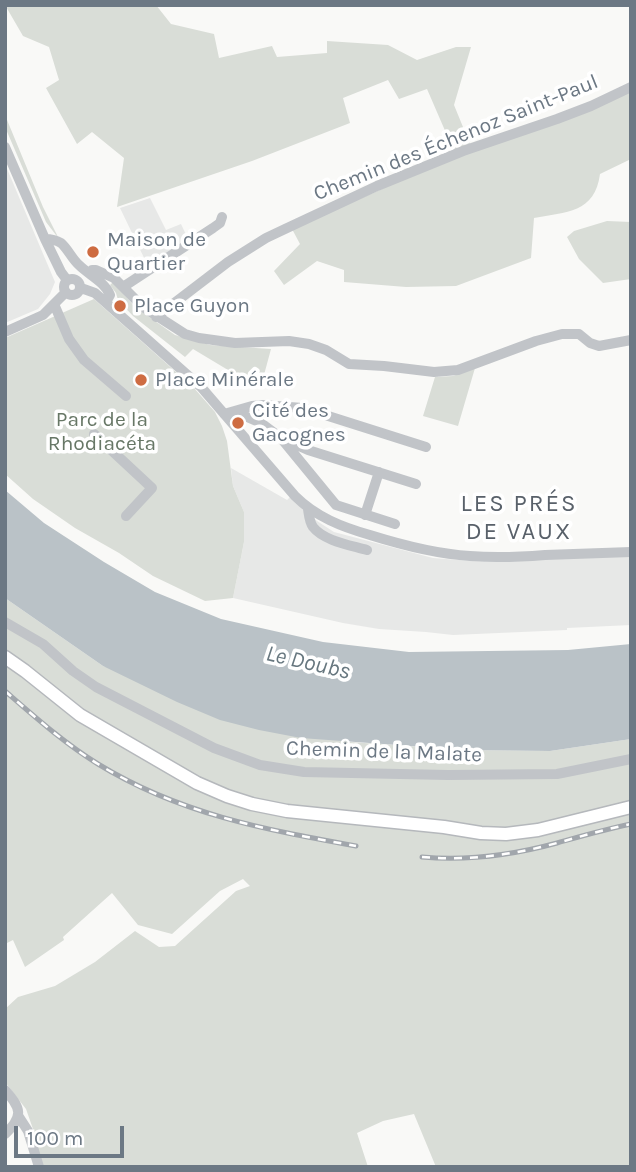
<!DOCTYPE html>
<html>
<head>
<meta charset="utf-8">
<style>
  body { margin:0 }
  #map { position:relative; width:636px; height:1172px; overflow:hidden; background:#f9f9f7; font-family:Karla,sans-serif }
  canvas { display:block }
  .frame { position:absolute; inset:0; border:7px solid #6c7884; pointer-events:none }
  .scale { position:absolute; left:14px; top:1126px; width:110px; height:32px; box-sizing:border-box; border:4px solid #6c7884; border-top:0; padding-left:9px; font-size:21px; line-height:24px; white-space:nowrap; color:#6c7884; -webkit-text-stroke:5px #fff; paint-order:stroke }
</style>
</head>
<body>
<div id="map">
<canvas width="636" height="1172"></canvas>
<div class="frame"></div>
<div class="scale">100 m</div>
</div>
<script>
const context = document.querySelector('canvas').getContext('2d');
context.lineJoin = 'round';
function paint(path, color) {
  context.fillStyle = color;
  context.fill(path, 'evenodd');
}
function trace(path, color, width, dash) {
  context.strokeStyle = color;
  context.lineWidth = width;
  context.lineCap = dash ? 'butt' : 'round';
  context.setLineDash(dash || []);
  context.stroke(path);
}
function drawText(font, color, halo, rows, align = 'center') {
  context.font = font + ' Karla,sans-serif';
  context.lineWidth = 7;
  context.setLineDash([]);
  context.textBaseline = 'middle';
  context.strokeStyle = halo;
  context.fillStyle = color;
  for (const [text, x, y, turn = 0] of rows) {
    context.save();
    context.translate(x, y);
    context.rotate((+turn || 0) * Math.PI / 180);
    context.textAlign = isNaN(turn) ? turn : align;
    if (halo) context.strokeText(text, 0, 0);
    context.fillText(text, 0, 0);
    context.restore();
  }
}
paint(new Path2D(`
  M5 164 55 282 50 294 38 309 5 323Z
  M150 198 166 230 181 224 189 241 147 264 120 208Z
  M231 468 287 500 290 497 317 521 334 532 433 558 486 562 631 555V625L567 628V630L453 635 426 632 379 629 343 623 233 598 244 542V512L233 486Z`), '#e7e8e7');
paint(new Path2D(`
  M5 5H156L171 24 214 34 219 58 272 46 277 57 327 53V41L388 45 417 60 456 47H471L454 105 472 149 631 90V159L600 174C595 213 566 212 534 218L531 258 456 286 406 287 344 282V270L317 261 284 285 274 271 300 244 292 229 456 156 427 89 399 99 388 80 343 98 350 123 252 161 117 207 124 158 92 132 77 144 46 88 59 80 49 47 23 36Z
  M5 115 43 207 59 239 46 222 5 127Z
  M607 221 631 222V279L603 283 579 259 567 237 574 231Z
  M113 282 135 307 175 335 210 345 271 349 261 386 228 377V370L193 349 185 357 133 316 118 300 116 293 110 285Z
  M94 299 194 388 215 412 222 426 227 441 233 486 244 512V542L233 598 205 601 153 576 119 553 75 528 33 499 5 474V338Z
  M475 368 458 426 423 416 435 377 453 376Z
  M5 598 103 666 350 742 465 750 550 751 631 739V1167H436L414 1114 383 1121 357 1133 368 1167H43L37 1151 33 1129 26 1109 5 1082V1044L7 1043 5 1040V1009L18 997 55 986 95 962 135 931 159 947 175 946 236 891 250 886 243 879 220 891 172 934 138 925 112 893 63 937 64 940 25 967 13 940 5 944Z`), '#d9ddd7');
paint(new Path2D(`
  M5 490 44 523 104 562 155 592 221 619 323 642 409 652 568 650 631 644V739L550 751 465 750 301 738 259 730 220 720 177 702 103 666 5 598Z`), '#bac2c7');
const major = new Path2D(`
  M5 657 25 671 80 715 197 783 227 796 252 804 287 811 444 827 481 833 506 834 538 830 631 807`);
trace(major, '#b5b8bc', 15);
trace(new Path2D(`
  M5 147 45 239 61 272 67 280
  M45 239C50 239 56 240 61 243 68 249 72 259 79 265 89 275 105 282 110 295L106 302
  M90 273 92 270H96L114 278 143 307 185 334 199 338 235 343 289 341 309 344 326 350 349 364 384 366 434 372 458 370 536 341 562 334H579L590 343 599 346 631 340
  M64 287a8 8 0 1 1 16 0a8 8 0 1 1-16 0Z
  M123 287 213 228 220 223 222 217
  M81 288 95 293 201 387 295 496C316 517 342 527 370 535 402 545 436 554 470 556 495 558 520 557 545 555 573 554 602 553 631 552
  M54 304 69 339 84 360 126 396
  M156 317 228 262 266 238 285 229 377 186 463 151 557 119 591 106 631 87
  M5 332 43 315 66 292
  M239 410 247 417 261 423 281 438 308 450 416 484
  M224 414 252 406 263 405 303 408 426 447
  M94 434 152 488 126 516
  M281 438 336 505 395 524
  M308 509C309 515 309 521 313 527 324 541 350 545 367 550
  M365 515 379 472
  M5 622 43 644 73 671 96 687 214 748 260 765 304 772 448 775 557 774 631 759
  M5 1090C21 1108 24 1116 5 1134
  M19 1117 28 1131 39 1167`), '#c1c4c8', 10);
trace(major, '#fff', 12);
const rail = new Path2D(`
  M5 691C35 717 64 743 98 764 180 814 262 829 356 846
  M422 857C468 861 513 855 557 843 582 836 606 829 631 824`);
trace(rail, '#a1a6ac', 5);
trace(rail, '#fff', 2.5, [8]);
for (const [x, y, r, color] of [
  [93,252,7,"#ce6c42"],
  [120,306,7,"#ce6c42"],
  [141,380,7,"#ce6c42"],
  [238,423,7,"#ce6c42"]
]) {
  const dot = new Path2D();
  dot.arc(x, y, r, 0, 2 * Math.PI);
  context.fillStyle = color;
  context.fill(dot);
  trace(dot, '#fff', 2.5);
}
drawText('21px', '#6c7884', '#fff', [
  ["Chemin des Échenoz Saint-Paul",456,138,-22],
  ["Chemin de la Malate",384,752,2]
]);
drawText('21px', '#6c7884', '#fff', [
  ["Maison de",107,240],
  ["Quartier",107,264],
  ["Place Guyon",134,306],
  ["Place Minérale",155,380],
  ["Cité des",252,411],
  ["Gacognes",252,435]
], 'left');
drawText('21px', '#677766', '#fff', [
  ["Parc de la",102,420],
  ["Rhodiacéta",102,444]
]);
drawText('italic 23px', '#67777f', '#fff', [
  ["Le Doubs",308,663,13]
]);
context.letterSpacing = '2px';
drawText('24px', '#59616a', '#fff', [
  ["LES PRÉS",519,504],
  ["DE VAUX",519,532]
]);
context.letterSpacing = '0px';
</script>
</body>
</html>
